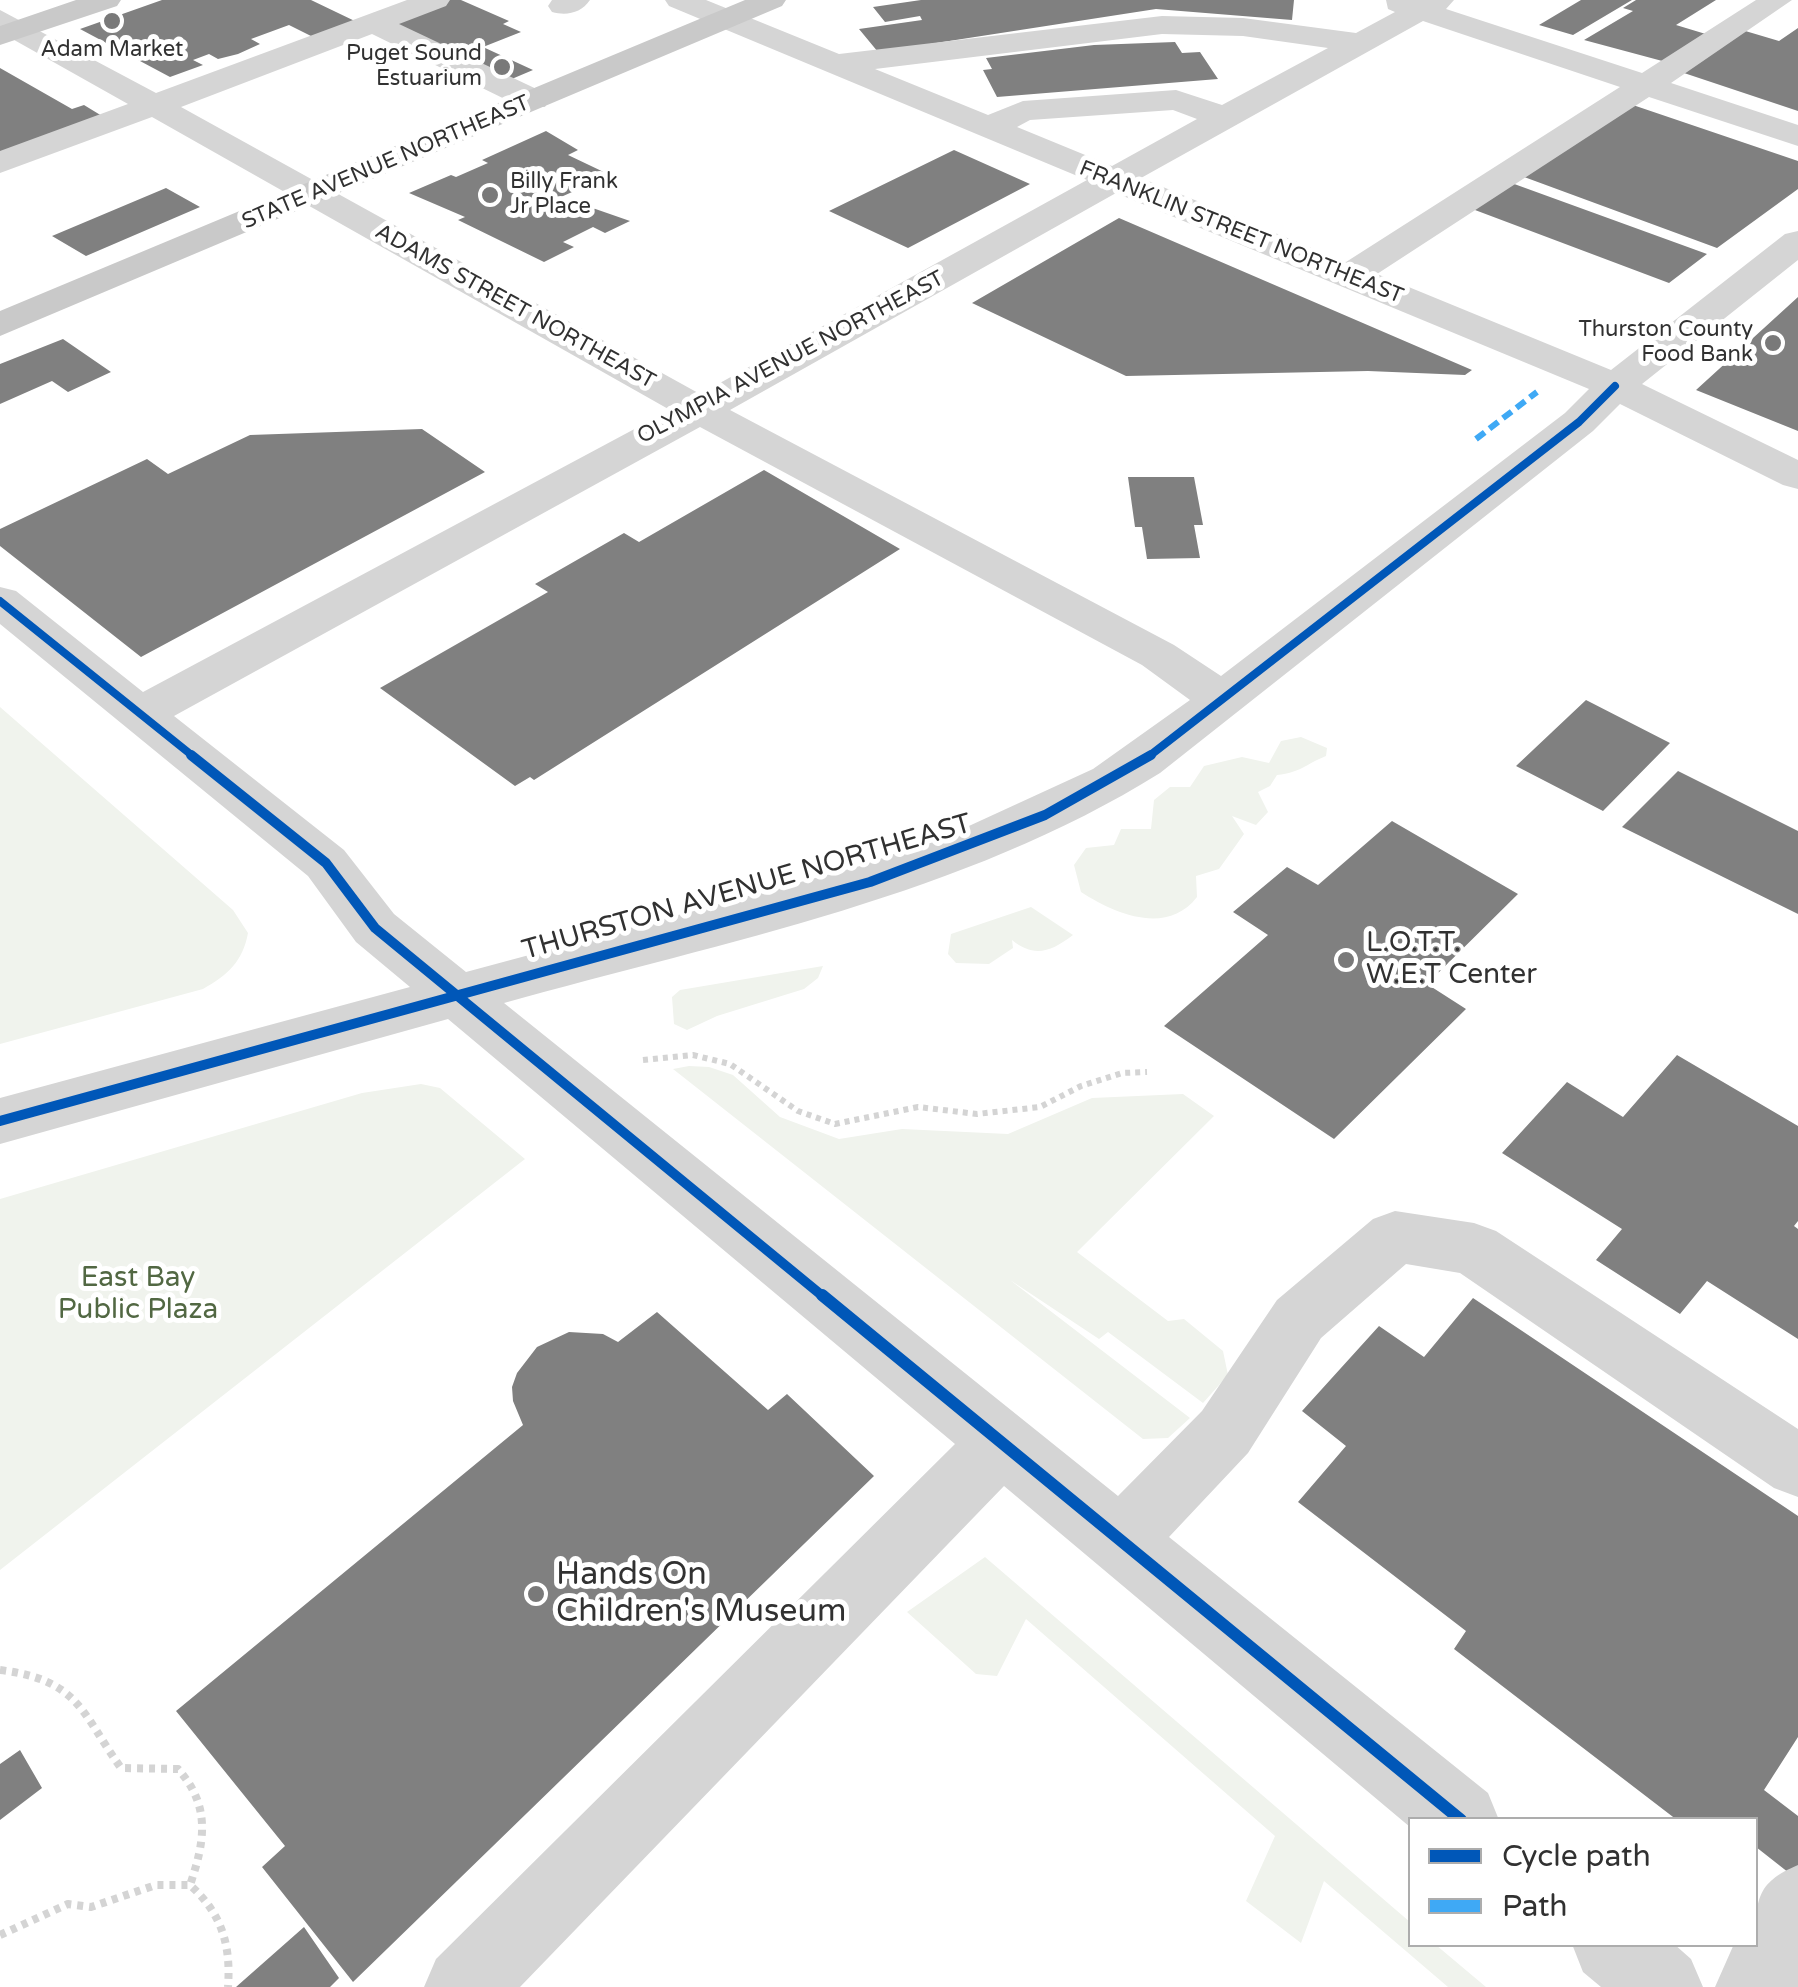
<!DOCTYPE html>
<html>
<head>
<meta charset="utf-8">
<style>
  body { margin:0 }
  #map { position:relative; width:1798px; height:1987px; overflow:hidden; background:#fff; font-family:"Varela Round",sans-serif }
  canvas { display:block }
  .legend { position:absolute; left:1408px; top:1817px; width:350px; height:130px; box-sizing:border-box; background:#fff; border:2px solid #adadad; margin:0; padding:12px 18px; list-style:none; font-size:30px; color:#313131 }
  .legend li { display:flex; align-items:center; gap:20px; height:50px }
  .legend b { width:50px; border:2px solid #adadad }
</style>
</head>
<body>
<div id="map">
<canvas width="1798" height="1987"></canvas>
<ul class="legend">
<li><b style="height:12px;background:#0057b8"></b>Cycle path</li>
<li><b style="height:12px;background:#3fa9f5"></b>Path</li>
</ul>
</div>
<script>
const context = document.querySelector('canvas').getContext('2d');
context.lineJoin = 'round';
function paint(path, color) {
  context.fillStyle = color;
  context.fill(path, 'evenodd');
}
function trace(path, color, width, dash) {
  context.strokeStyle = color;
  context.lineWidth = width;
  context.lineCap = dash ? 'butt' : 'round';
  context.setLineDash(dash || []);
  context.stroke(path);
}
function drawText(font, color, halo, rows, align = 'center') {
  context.font = font + ' "Varela Round",sans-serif';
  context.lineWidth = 10;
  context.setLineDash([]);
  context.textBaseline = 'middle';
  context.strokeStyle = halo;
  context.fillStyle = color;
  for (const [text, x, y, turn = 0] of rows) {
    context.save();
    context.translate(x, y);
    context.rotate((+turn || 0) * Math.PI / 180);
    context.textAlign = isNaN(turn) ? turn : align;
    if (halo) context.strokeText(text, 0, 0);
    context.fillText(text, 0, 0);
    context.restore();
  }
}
paint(new Path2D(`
  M0 707 233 910 248 933C243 961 228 975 203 989L0 1044Z
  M1301 737 1327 748 1326 756C1304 765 1302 772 1277 775L1270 786 1258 792 1268 812 1256 825 1232 816 1244 834 1219 869 1196 876 1197 897C1167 936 1115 914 1081 892L1074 865 1086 848 1114 845 1121 829H1151L1154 800 1170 787H1190L1204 766 1242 757 1269 763 1281 741Z
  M1031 907 1073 935C1051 952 1034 958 1012 940L1013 948 989 964 956 963 948 954 951 934Z
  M823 966 818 978 804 989 717 1016 687 1030 674 1024 672 997 680 990Z
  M689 1066 709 1067 733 1075 780 1117 839 1139 902 1129 1008 1134 1092 1098 1183 1094 1214 1116 1077 1252 1168 1321 1184 1319 1223 1351 1228 1375 1203 1403 1108 1332 1099 1339 1010 1280 1190 1418 1168 1438 1143 1439 673 1069Z
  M421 1084 440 1088 525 1159 0 1570V1199L362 1093Z
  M985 1557 1410 1922V1944L1436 1945 1486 1987H1448L1324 1881 1301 1943 1246 1901 1275 1836 1026 1619 997 1676 976 1674 907 1612Z`), '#f0f3ed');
paint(new Path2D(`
  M162 0H311L361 24 319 40 289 25 251 39 260 44 238 54 218 59 209 54 193 60 203 65 170 77 80 29Z
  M445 0H461L509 21 503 24 521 32 483 47 533 70 507 81 390 27Z
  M921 0H1294L1292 20 1156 9 878 52 859 29 922 20 920 16 885 22 873 7Z
  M1581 0H1632L1573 35 1539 25Z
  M1636 0H1716L1676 25 1709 35 1666 62 1584 40 1633 11 1623 8Z
  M1798 28V111L1678 71 1742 30 1779 41Z
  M1175 42 1182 53 1200 52 1218 79 997 97 983 70 992 69 986 58 1094 45Z
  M0 68 72 109 84 105 102 116 0 157Z
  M1627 103 1798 161V189L1717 248 1516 174Z
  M546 131 578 150 568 155 610 175 561 197 630 221 605 233 593 227 563 242 574 247 544 262 458 220 465 217 409 193 451 175 456 177 488 163 482 160Z
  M954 150 1030 184 908 248 829 211Z
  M1506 181 1707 254 1669 283 1467 207Z
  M166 188 200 207 86 256 52 236Z
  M1119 218 1472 370 1465 375 1368 371 1126 376 972 303Z
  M1798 297V431L1696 390Z
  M63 339 111 372 68 392 52 381 0 404V364Z
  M422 429 485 472 141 657 0 546V529L147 459 168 474 250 435Z
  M764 470 900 549 534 780 530 777 515 786 380 688 548 592 535 584 624 533 639 542Z
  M1128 477H1194L1203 525H1194L1200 558 1147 559 1142 527H1135Z
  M1586 700 1670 743 1603 811 1516 766Z
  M1678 771 1798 831V914L1622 827Z
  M1392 821 1518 894 1427 984 1466 1009 1334 1139 1164 1026 1268 935 1233 912 1287 867 1318 885Z
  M1677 1055 1798 1126V1221L1794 1226 1798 1229V1339L1707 1281 1680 1314 1596 1260 1622 1229 1502 1153 1567 1082 1623 1117Z
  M1473 1298 1798 1516V1737L1764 1790 1798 1816V1880L1756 1847V1820H1677L1454 1649 1466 1631 1298 1502 1346 1446 1302 1411 1379 1326 1424 1357Z
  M657 1312 768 1410 787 1394 874 1476 353 1982 262 1867 285 1846 176 1711 523 1425 513 1401 512 1387 517 1373 537 1347 569 1332 603 1334 618 1342Z
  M20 1750 42 1788 0 1820V1764Z
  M304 1927 339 1978 330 1987H236Z`), '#808080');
trace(new Path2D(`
  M643 1060 693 1055 730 1064 798 1111 835 1124 918 1107 977 1114 1040 1107 1081 1086 1122 1073 1147 1072`), '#d4d4d4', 6, [5, 5]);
trace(new Path2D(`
  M0 1670C79 1680 81 1712 121 1768L178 1769C211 1806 205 1841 190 1885 222 1914 231 1945 228 1987
  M0 1935 68 1904 91 1907 156 1885H190`), '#d4d4d4', 8, [6, 6]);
paint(new Path2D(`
  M407 0H450L446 6 399 24 545 93 549 100 545 107H521L372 34 181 107 700 394 1087 180 669 6 665 0H706L839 54 1162 16 1243 18 1356 33 1395 12 1388 9 1386 0H1454L1446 9 1642 73 1756 0H1792L1671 83 1798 125V146L1649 97 1377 274 1611 370 1785 234 1798 231V260L1642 384 1798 460V489L1783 485 1620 404 1593 431 1160 773C963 896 726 941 504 1003L1118 1496 1202 1411 1277 1300 1373 1219 1395 1211 1474 1223 1496 1231 1798 1429V1497L1774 1488 1460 1273 1406 1264 1321 1338 1248 1453 1169 1537 1488 1793 1499 1820H1410V1827L1004 1486 520 1987H424L436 1959 955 1444 448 1019 0 1144V1098L410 987 356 942 308 876 0 624V587L16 591 143 692 670 410 152 117 0 173V151L128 104 0 32V10L156 93ZM1423 21 1620 87 1346 262 1141 178ZM1162 34 1243 36 1328 48 1222 105 1176 90 1023 101 988 115 875 69ZM1173 110 1197 119 1112 166 1017 127 1030 120ZM1116 193 1589 389 1565 413 1221 676 1174 645 730 410ZM700 427 1142 665 1190 700 1093 769 958 831 860 866 466 972 394 914 344 850 174 716Z
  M552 0H590C581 13 567 16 552 12L548 6Z
  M1798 1865V1987H1715L1734 1944H1756C1756 1901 1755 1883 1798 1865Z
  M1572 1944H1674L1691 1959 1703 1987H1601L1583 1972Z`), '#d5d5d5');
paint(new Path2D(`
  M76 0H121L117 6 0 45V26Z
  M745 0H786L782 6 0 336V311Z`), '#c9c9c9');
trace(new Path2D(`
  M1476 439 1537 392`), '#3fa9f5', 6, [11, 6]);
trace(new Path2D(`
  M0 601 194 757
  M1148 757 1579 422 1615 386`), '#0057b8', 8);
trace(new Path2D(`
  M191 755 326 863 375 928 825 1298
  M0 1121 870 882 1045 815 1151 755`), '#0057b8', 10);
trace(new Path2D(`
  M822 1295 1461 1820`), '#0057b8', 12);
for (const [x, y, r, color] of [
  [112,21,10,"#797979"],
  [502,67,10,"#797979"],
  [490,195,10,"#797979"],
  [1773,343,10,"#797979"],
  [1346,960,10,"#797979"],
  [536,1594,10,"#797979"]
]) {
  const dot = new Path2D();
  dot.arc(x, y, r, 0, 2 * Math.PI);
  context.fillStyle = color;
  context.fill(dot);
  trace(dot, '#fff', 4);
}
drawText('22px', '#313131', '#fff', [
  ["Adam Market",112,50,"center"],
  ["Puget Sound",482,54],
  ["Estuarium",482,79],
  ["Billy Frank",510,182,"left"],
  ["Jr Place",510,207,"left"],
  ["Thurston County",1753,330],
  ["Food Bank",1753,355]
], 'right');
drawText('22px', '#313131', '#fff', [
  ["STATE AVENUE NORTHEAST",386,163,-23],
  ["FRANKLIN STREET NORTHEAST",1241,233,22],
  ["ADAMS STREET NORTHEAST",515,307,29],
  ["OLYMPIA AVENUE NORTHEAST",791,358,-28]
]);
drawText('28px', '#313131', '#fff', [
  ["THURSTON AVENUE NORTHEAST",747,888,-16]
]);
drawText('28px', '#313131', '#fff', [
  ["L.O.T.T.",1366,944],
  ["W.E.T Center",1366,976]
], 'left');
drawText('28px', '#526843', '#fff', [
  ["East Bay",138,1279],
  ["Public Plaza",138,1311]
]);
drawText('32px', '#313131', '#fff', [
  ["Hands On",556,1576],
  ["Children's Museum",556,1613]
], 'left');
</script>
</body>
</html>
